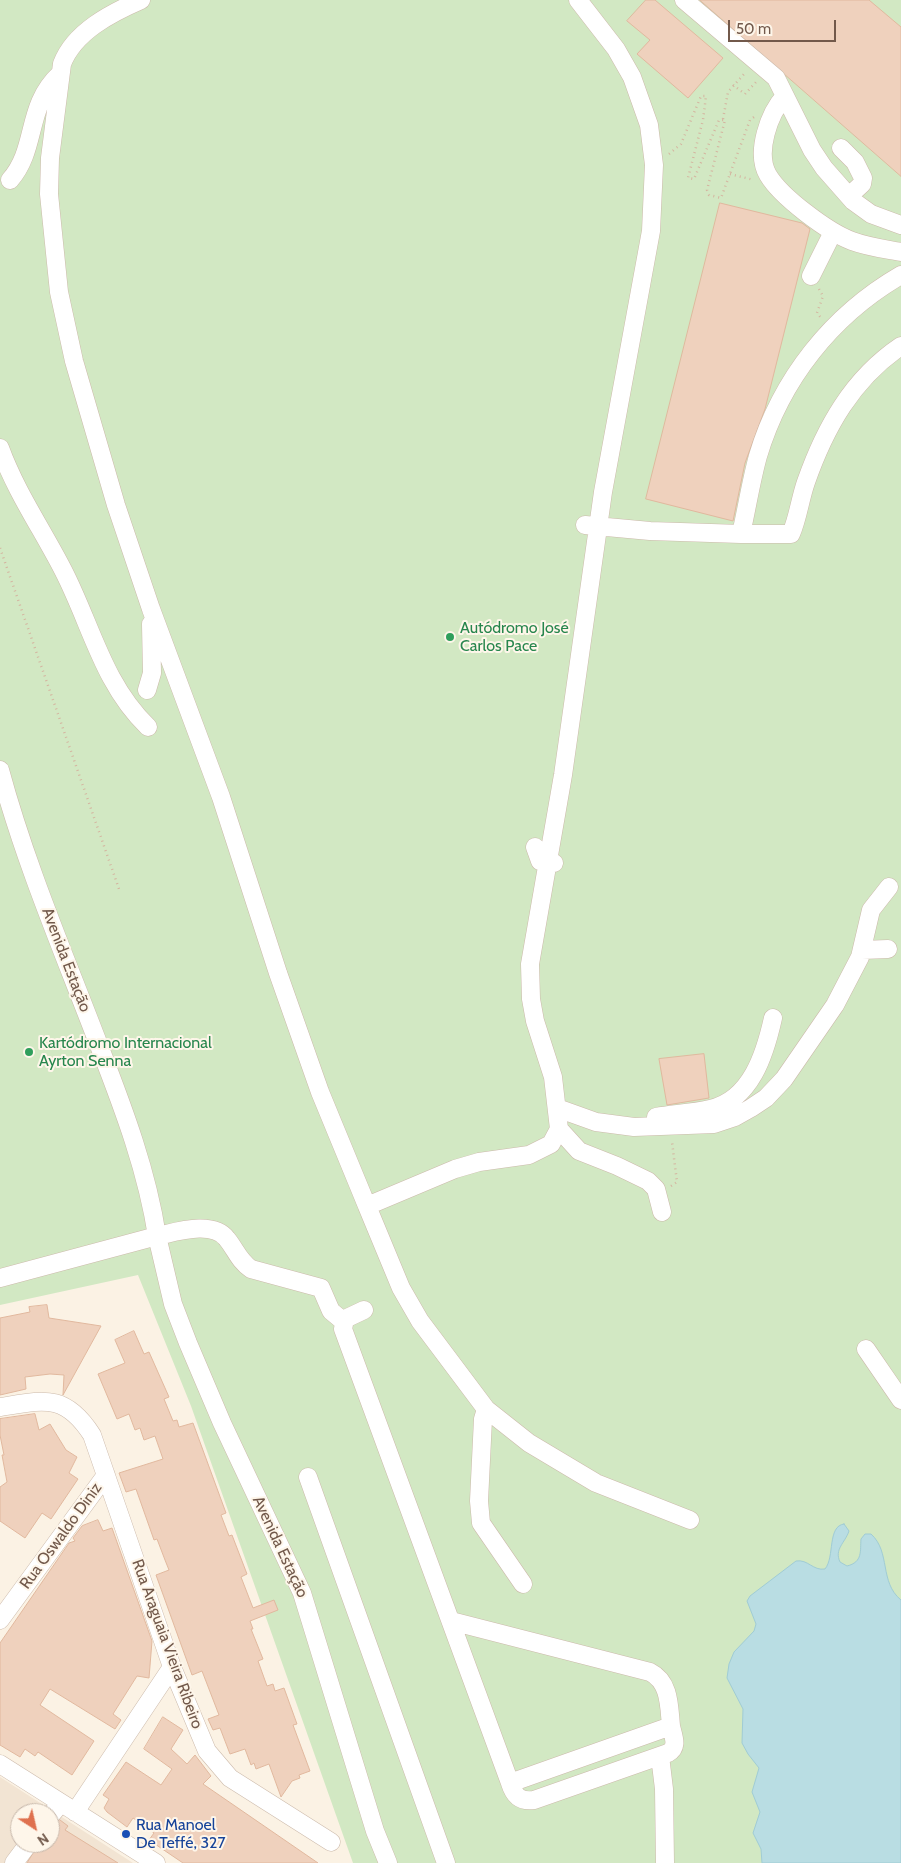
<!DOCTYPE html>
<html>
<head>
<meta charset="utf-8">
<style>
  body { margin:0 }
  #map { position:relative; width:901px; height:1863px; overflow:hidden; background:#fbf2e4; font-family:Cabin,sans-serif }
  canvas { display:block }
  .north { position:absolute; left:10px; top:1803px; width:50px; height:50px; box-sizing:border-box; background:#fef6ea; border:1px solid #c6b7aa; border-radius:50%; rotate:145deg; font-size:14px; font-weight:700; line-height:20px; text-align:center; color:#72594b }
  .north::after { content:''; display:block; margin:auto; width:18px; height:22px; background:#df714f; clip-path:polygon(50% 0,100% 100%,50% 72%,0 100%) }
  .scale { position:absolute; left:728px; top:20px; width:108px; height:22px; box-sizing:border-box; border:2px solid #72594b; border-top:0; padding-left:6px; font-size:15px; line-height:18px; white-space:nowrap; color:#72594b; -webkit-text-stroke:4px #fef6ea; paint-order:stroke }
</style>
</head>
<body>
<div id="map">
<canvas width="901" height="1863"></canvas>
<div class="north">N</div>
<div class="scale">50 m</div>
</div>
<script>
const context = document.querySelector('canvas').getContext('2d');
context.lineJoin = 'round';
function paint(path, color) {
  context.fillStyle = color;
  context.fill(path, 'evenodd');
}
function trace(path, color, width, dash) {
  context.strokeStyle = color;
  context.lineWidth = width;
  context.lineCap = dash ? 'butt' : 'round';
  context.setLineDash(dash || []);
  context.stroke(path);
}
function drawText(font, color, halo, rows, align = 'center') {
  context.font = font + ' Cabin,sans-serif';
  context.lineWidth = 4;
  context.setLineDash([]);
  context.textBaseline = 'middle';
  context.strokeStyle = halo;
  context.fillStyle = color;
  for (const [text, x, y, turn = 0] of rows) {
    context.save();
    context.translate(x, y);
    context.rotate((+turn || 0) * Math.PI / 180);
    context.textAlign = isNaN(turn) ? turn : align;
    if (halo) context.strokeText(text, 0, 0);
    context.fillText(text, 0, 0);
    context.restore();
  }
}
paint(new Path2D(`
  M0 1777 133 1863H0ZM20 1813H50V1843H20Z`), '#f2e4d3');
paint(new Path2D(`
  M0 0H901V1863H353L191 1406 138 1275 0 1305Z`), '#d2e8c3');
const water = new Path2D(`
  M844 1524 849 1531C845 1543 834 1549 840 1562L847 1566C863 1562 860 1551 861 1539L865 1534H871C891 1552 879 1582 901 1600V1863H762L761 1849 753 1833 760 1812 752 1792 759 1768 748 1754 742 1743 743 1709 727 1678 729 1664 734 1652 754 1631 756 1624 747 1601 750 1596 796 1561C808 1559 813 1571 825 1569 835 1557 827 1526 844 1524Z`);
paint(water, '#b9dde3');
trace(water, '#a0ccd5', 1);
const building = new Path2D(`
  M646 0H655L723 58 688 98 637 54 650 40 627 21Z
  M700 0H869L901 27V176Z
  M720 203 802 223 810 229 765 409 745 463 733 521 646 499Z
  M704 1054 709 1098 667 1105 659 1059Z
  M47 1305 49 1318 101 1326 63 1395 64 1375 50 1374 25 1377 26 1389 0 1395V1318L30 1312 29 1307Z
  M134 1331 144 1354 149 1352 169 1397 164 1399 173 1421 177 1420 179 1427 193 1423 226 1513 221 1515 229 1536 232 1535 247 1574 241 1577 253 1608 274 1600 278 1610 250 1621 253 1629H251L263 1659 258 1661 267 1686 273 1684 275 1691 284 1688 297 1724 293 1725 310 1771 299 1775 300 1778 292 1781 281 1797 269 1764 256 1769 254 1763 251 1765 245 1749 230 1754 220 1728 213 1730 208 1719 219 1715 202 1671 192 1675 156 1575 169 1570 165 1560 157 1539 154 1540 136 1489 126 1492 119 1473 163 1459 155 1436 144 1440 140 1428 135 1430 129 1414 117 1419 98 1374 125 1363 115 1340Z
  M35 1414 39 1430 50 1424 66 1450 77 1457 69 1473 78 1479 51 1519 42 1513 25 1538 0 1521V1487L7 1482 2 1455H4L0 1435V1419Z
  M98 1520 103 1531 112 1528 152 1641 149 1678 137 1676 113 1714 121 1720 115 1729 50 1689 40 1705 94 1741 72 1775 38 1752 35 1756 25 1749 20 1757 0 1745V1643L69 1543 75 1541 73 1538 82 1526Z
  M163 1717 183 1730 171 1749 187 1764 195 1755 211 1776 203 1784 318 1863H183L149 1840 154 1833 144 1825 133 1818 127 1827 107 1812 104 1808 109 1799 103 1795 126 1762 161 1785 172 1769 144 1749Z
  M60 1820 68 1826 65 1830 118 1863H27L39 1843H50V1827Z`);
paint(building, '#efd1bd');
trace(building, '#e1b89e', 1);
const minor = new Path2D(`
  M141 0C111 13 74 32 62 64L50 158 49 194 59 292 74 361 116 505 151 609 221 797 278 973 320 1092 367 1206
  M578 0 616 49 632 77 649 125 654 165 651 231 603 492 563 775 530 964 531 999 535 1021 553 1077 559 1129 551 1144 529 1155 479 1162 455 1169 367 1206 401 1288 420 1321 486 1409 529 1443 596 1483 690 1520
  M684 0 776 78 812 150 824 168 853 201 871 214 901 225
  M785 96C769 113 755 153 768 175 781 197 828 232 852 241 868 247 885 249 901 252
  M841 148 855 162 863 178 862 184 849 196
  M10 180C38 148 25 106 60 74
  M811 276 833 232
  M0 448C16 492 42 529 63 570 91 624 103 684 148 727
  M585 525 650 531 741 534C747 508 751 481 758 456 781 379 832 315 901 275
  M741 534H791C798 518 800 499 806 482 825 428 852 379 901 346
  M147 690 152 673 151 624
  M0 770C26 866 65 956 100 1048 124 1110 147 1171 157 1236 176 1232 213 1220 227 1239 236 1250 239 1261 251 1269L321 1288 331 1311 343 1321
  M535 847 540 861 554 863
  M862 950 888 949
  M557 1108 596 1122 634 1127 714 1124 735 1117 751 1108 766 1098 784 1079 835 1005 860 957 871 910 889 887
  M656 1117C674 1114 692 1113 710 1109 751 1100 765 1054 773 1018
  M559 1129 579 1151 617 1166 648 1181 656 1189 662 1212
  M0 1278 157 1236 173 1304 188 1343 222 1423 302 1593 375 1831 388 1863
  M364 1310 345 1319 343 1329 510 1783 671 1726C669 1706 670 1682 650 1672L451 1621
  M866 1349 901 1400
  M0 1407C44 1400 65 1393 92 1435L172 1667 207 1751 230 1778 331 1842
  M486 1409 483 1419 479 1501 481 1523 523 1584
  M308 1477 446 1863
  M0 1620 106 1475
  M660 1756 664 1789 665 1863
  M0 1764 156 1863
  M510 1783C514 1796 520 1802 534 1800L668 1753C679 1747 673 1736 671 1726
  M75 1812 172 1667
  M50 1816 61 1803
  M14 1863 29 1843`);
trace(minor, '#ccbaab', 19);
trace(new Path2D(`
  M733 85 745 94 757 81
  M723 119 728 92 745 73
  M669 154 681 144 701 96H706L703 120 688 178 694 179 719 120H725L707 190 709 195 721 198 750 120 754 117
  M730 174 754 180
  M819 289 823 296 817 313 821 318
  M0 548 119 889
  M671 1186 677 1182 672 1142`), '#d4b5a0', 2.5, [1, 4]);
trace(minor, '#fff', 18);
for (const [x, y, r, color] of [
  [450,637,5,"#2e9e5b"],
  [29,1052,5,"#2e9e5b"],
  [126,1834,5,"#1a4fb4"]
]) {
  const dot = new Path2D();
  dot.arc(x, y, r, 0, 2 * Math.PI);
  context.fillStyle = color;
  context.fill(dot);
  trace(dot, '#fef6ea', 2);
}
drawText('16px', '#27864d', '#fef6ea', [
  ["Autódromo José",460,628],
  ["Carlos Pace",460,646],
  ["Kartódromo Internacional",39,1043],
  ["Ayrton Senna",39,1061]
], 'left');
drawText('16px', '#72594b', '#fef6ea', [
  ["Avenida Estação",66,960,69],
  ["Rua Oswaldo Diniz",61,1536,-54],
  ["Avenida Estação",280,1547,65],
  ["Rua Araguaia Vieira Ribeiro",167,1644,70]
]);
drawText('16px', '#164399', '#fef6ea', [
  ["Rua Manoel",136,1825],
  ["De Teffé, 327",136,1843]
], 'left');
</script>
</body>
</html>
